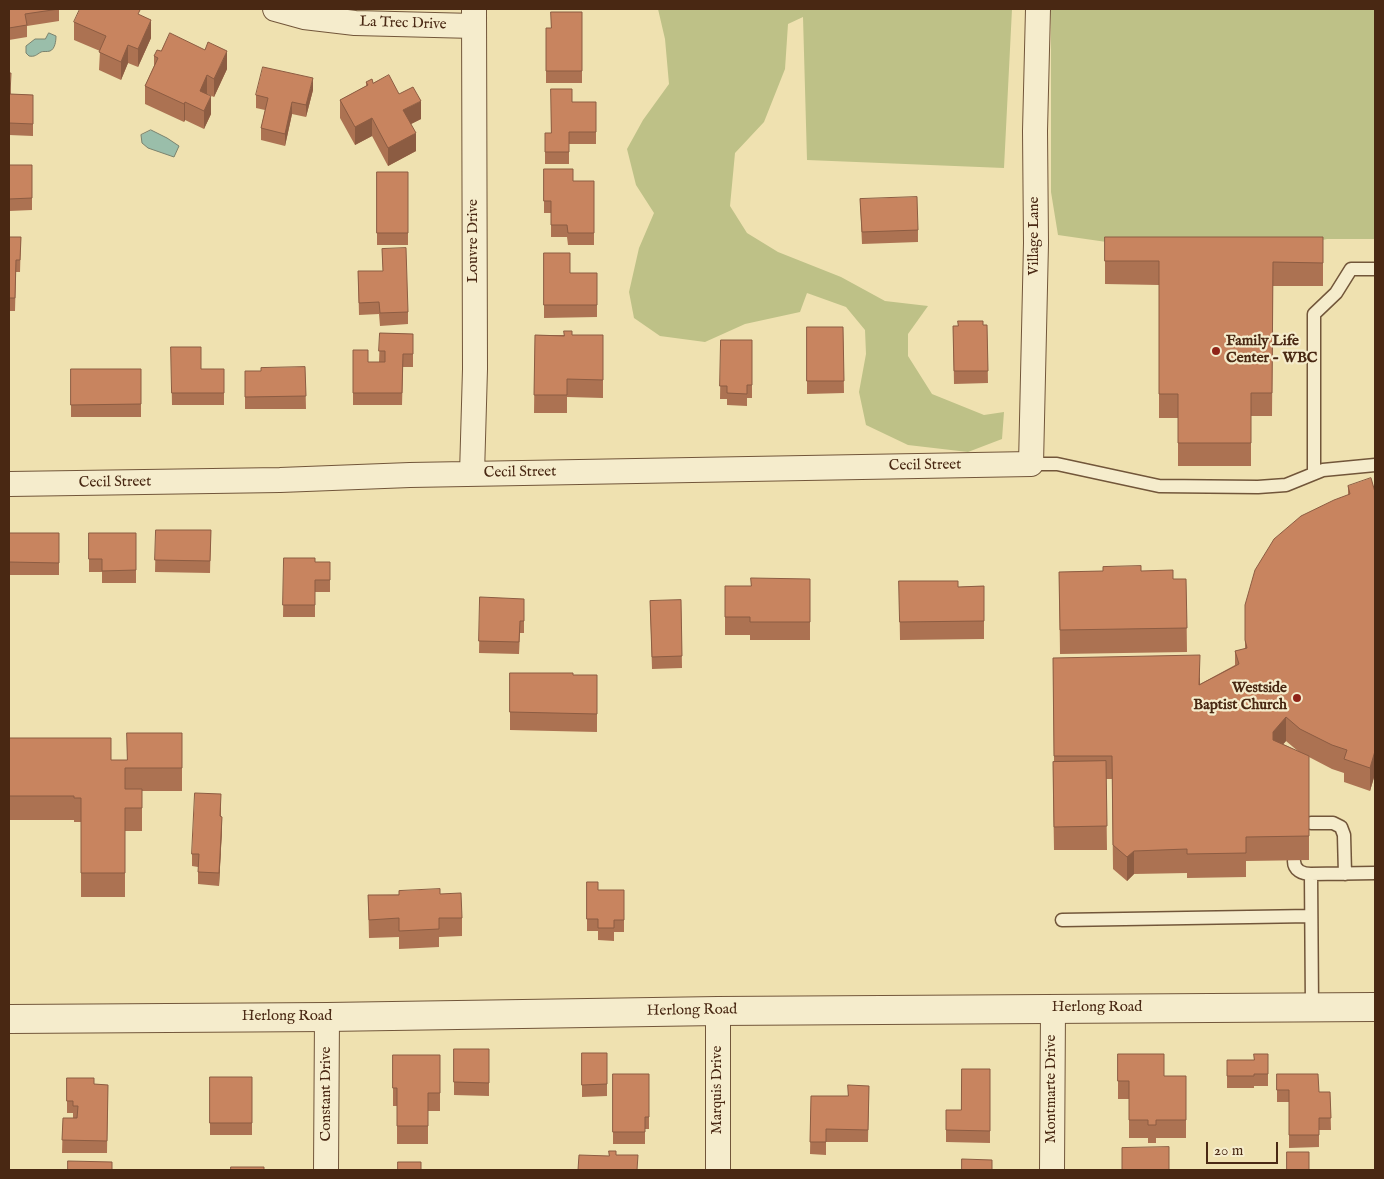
<!DOCTYPE html>
<html>
<head>
<meta charset="utf-8">
<style>
  body { margin:0 }
  #map { position:relative; width:1384px; height:1179px; overflow:hidden; background:#efe1b0; font-family:"IM FELL English",serif }
  canvas { display:block }
  .frame { position:absolute; inset:0; border:10px solid #492813; pointer-events:none }
  .scale { position:absolute; left:1206px; top:1142px; width:72px; height:22px; box-sizing:border-box; border:2px solid #492813; border-top:0; padding-left:6px; font-size:15px; line-height:18px; white-space:nowrap; color:#492813; -webkit-text-stroke:4px #f5eccc; paint-order:stroke }
</style>
</head>
<body>
<div id="map">
<canvas width="1384" height="1179"></canvas>
<div class="frame"></div>
<div class="scale">20 m</div>
</div>
<script>
const context = document.querySelector('canvas').getContext('2d');
context.lineJoin = 'round';
function paint(path, color) {
  context.fillStyle = color;
  context.fill(path, 'evenodd');
}
function trace(path, color, width, dash) {
  context.strokeStyle = color;
  context.lineWidth = width;
  context.lineCap = dash ? 'butt' : 'round';
  context.setLineDash(dash || []);
  context.stroke(path);
}
function drawText(font, color, halo, rows, align = 'center') {
  context.font = font + ' "IM FELL English",serif';
  context.lineWidth = 4.5;
  context.setLineDash([]);
  context.textBaseline = 'middle';
  context.strokeStyle = halo;
  context.fillStyle = color;
  for (const [text, x, y, turn = 0] of rows) {
    context.save();
    context.translate(x, y);
    context.rotate((+turn || 0) * Math.PI / 180);
    context.textAlign = isNaN(turn) ? turn : align;
    if (halo) context.strokeText(text, 0, 0);
    context.fillText(text, 0, 0);
    context.restore();
  }
}
paint(new Path2D(`
  M658 9H1012L1004 168 807 160 803 17 788 24 785 69 764 122 735 153 730 206 747 233 778 252 841 277 885 301 928 306 908 334V356L932 394 984 415 1004 412 1002 439 968 452 908 445 866 425 859 392 866 354 865 330 846 307 807 293 800 312 745 324 705 342 660 336 634 318 629 292 639 248 654 213 636 185 627 149 643 120 669 84 665 39Z
  M1051 9H1375V239H1327L1288 247 1162 250 1058 235 1051 192Z`), '#bec187');
const water = new Path2D(`
  M49 33 56 36C56 41 55 49 50 51 47 52 43 51 41 52 36 55 35 57 29 56L26 53V46L35 39H45Z
  M151 130 167 138 179 146 174 157 148 148 142 143 141 135Z`);
paint(water, '#9abeaa');
trace(water, '#7a826e', 1);
const service = new Path2D(`
  M1031 464H1057L1159 486 1258 487 1286 485 1323 470 1375 465
  M1314 473V314L1336 293 1351 269H1375
  M1311 823H1333L1341 827 1344 835 1345 874
  M1294 861C1294 870 1302 874 1311 874
  M1062 920 1311 916
  M1312 1007 1311 874 1375 873`);
const minor = new Path2D(`
  M275 9 304 17 355 23 474 26
  M472 474 475 369 474 9
  M9 484 280 480 410 475 1031 464 1036 243 1035 131 1038 9
  M718 1011V1170
  M326 1170 327 1017
  M1052 1170 1053 1008`);
const tertiary = new Path2D(`
  M9 1019 327 1017 718 1011 1375 1007`);
trace(service, '#72563a', 15);
trace(minor, '#72563a', 26);
trace(tertiary, '#72563a', 30);
trace(service, '#f5eccc', 12);
trace(minor, '#f5eccc', 24);
trace(tertiary, '#f5eccc', 28);
paint(new Path2D(`
  M9 9H59V21L27 26V37L9 40Z
  M582 12V83H546V28H551Z
  M140 15 151 38 138 67 128 63 121 80 99 70 100 51 74 40V22Z
  M161 51 227 69 214 97 207 94 211 114 204 129 185 120 184 122 145 104V86L154 66V56Z
  M9 73 11 94 33 95V136L9 135Z
  M366 82 373 83 399 94 421 119 411 124 416 151 388 166 372 136 355 145 340 118V100L366 86Z
  M313 90 306 117 292 114 285 146 261 140V128L265 110 256 108V95Z
  M572 102H596V144H569V164H545V133H551Z
  M9 165H32V210L9 211V231Z
  M544 169 573 181H594V245H568L567 237H551V213H544Z
  M377 172H408V245H377Z
  M860 199 918 230V242L862 244Z
  M9 237H21L20 272H16L15 311H9Z
  M1105 237H1323V286H1273L1272 416H1251V466H1178V418H1159V285L1105 284Z
  M382 249 408 312V324L380 326 379 314 359 315 358 271H383Z
  M544 253 570 273H597V317L544 318Z
  M987 325 988 383 954 384 953 326Z
  M807 327H843L844 393 807 394Z
  M380 333 413 334V367H403L402 405H353V350L368 362H379Z
  M535 335H603V398L567 397V413H534Z
  M721 340H752V398H747V406L727 405V399H720Z
  M171 347 201 369H224V405H172Z
  M305 367 306 409H245V371H261Z
  M71 369H141V417H71Z
  M1348 486 1375 492V774L1370 791 1344 782V773L1332 769 1309 757V860L1246 861V877L1187 878V873L1134 874 1127 881 1113 869 1112 779H1106L1107 850H1054L1053 786V762H1054L1053 658 1200 678V684L1235 665V651L1245 649V605L1348 495ZM1286 741 1299 752 1283 744Z
  M156 530H211L210 573 155 572Z
  M9 533H59V575H9Z
  M89 533H136V583H102V572H89Z
  M284 558 315 562H330V592H315V617H283Z
  M1141 571 1173 579H1186L1187 652 1060 654 1059 572Z
  M810 579V640H750V635H725V586H751Z
  M899 581 958 587 984 586V639L900 640Z
  M480 597 524 611V633H520L519 654 479 653Z
  M681 600 682 668 652 669 650 601Z
  M510 673 573 675H597V732L510 730Z
  M182 733V791H142V831H125V897H81V822H74V820H9V738L111 760H127Z
  M221 806V816L222 829 219 886 198 884V867L192 866V854Z
  M587 882 598 890H624V932H614V941L598 940V931H587Z
  M440 894 462 918V936L439 937V947L399 949V937L369 938 368 895Z
  M454 1049H489V1096L454 1095Z
  M582 1053H607V1096L582 1097Z
  M1118 1054 1164 1076H1186V1138H1156V1143H1148V1138H1129V1099H1118Z
  M1268 1054V1086H1254V1088H1227V1060H1254Z
  M393 1055H440V1111H428V1144H397V1106H393Z
  M990 1069V1143L946 1142V1110H961Z
  M613 1074H649V1129H645V1144H613Z
  M1277 1074 1319 1092H1330L1331 1130H1319V1147L1289 1148V1102H1277Z
  M210 1077H252V1135H210Z
  M67 1078 94 1084 108 1085 107 1153H62L63 1118H73V1113H67Z
  M869 1086 868 1142H826V1155L810 1154 811 1096H848Z`), '#ac7252');
paint(new Path2D(`
  M151 20V38L138 67V49Z
  M128 45V63L121 80V62Z
  M227 51V69L214 97V79Z
  M207 75V94L200 109V91Z
  M313 78V90L306 117V105Z
  M211 96V114L204 129V111Z
  M421 101V119L403 128V110Z
  M185 102V120L184 122V104Z
  M292 102V114L285 146V134Z
  M372 118V136L355 145V127Z
  M416 133V151L388 166V148Z
  M1200 655V678L1199 708V685Z
  M1286 717V741L1273 756V732Z
  M1375 751V774L1370 791V768Z
  M222 817V829L219 886V873Z
  M1134 851V874L1127 881V857Z`), '#8c5c42');
const building = new Path2D(`
  M9 9H59L25 14 27 25 9 28Z
  M80 9H138L140 10 138 14 151 20 138 49 128 45 121 62 99 52 106 36 74 22Z
  M551 12H582V71H546V28H551Z
  M170 33 205 50 208 42 227 51 214 79 207 75 200 91 211 96 204 111 185 102 184 104 145 86 158 58 154 56 157 50 161 51Z
  M263 67 313 78 306 105 292 102 285 134 261 128 268 98 256 95Z
  M9 73H11L10 94 33 95V124L9 123Z
  M389 75 399 94 413 87 421 101 403 110 416 133 388 148 372 118 355 127 340 100 368 85 366 82 372 79 373 83Z
  M551 89H572V102H596V132H569V152H545V133H551Z
  M9 165H32V198L9 199V219Z
  M544 169H573V181H594V233H568L567 225H551V201H544Z
  M377 172H408V233H377Z
  M917 197 918 230 862 232 860 199Z
  M9 237H21L20 260H16L15 298H9Z
  M1105 237H1323V263L1273 262 1272 393H1251V443H1178V394H1159V261H1105Z
  M406 248 408 312 380 313 379 302 359 303 358 271H383L382 249Z
  M544 253H570V273H597V305H544Z
  M958 321H983V325H987L988 371H954L953 326H958Z
  M807 327H843L844 381H807Z
  M564 331H572V335H603V380L567 379V395H534L535 335 564 336Z
  M380 333 413 334V354H403L402 393H353V350H368V362H385V351H379Z
  M721 340H752V385H747V394L727 393V386H720Z
  M171 347H201V369H224V393H172Z
  M305 367 306 396 245 397V371H261V368Z
  M71 369H141V404L71 405Z
  M1371 478 1375 492V751L1370 768 1344 759 1347 750 1332 745 1300 729 1286 717 1273 732V740L1309 756V836L1246 837V853L1187 854V849L1134 851 1127 857 1113 845 1112 756H1054L1053 658 1200 655 1199 685 1239 664 1235 651 1247 648 1245 640V605L1255 570 1274 539 1301 516 1334 500 1350 494 1348 486Z
  M156 530H211L210 561 155 560Z
  M9 533H59V563L9 562Z
  M89 533H136V570L102 571V559H89Z
  M284 558H315V562H330V580H315V605H283Z
  M1141 566V571L1173 570V579H1186L1187 628 1060 630 1059 572 1103 571V567Z
  M751 578 810 579V622H750V617H725V586H751Z
  M899 581H958V587L984 586V621L900 622Z
  M480 597 524 599V621H520L519 642 479 641Z
  M681 600 682 656 652 657 650 601Z
  M510 673H573V675H597V714L510 712Z
  M127 733H182V768H125V789H142V808H125V873H81V798H74V796H9V738H111V760H127Z
  M1106 761 1107 826 1054 827 1053 762Z
  M195 793 221 794 220 816 222 817 219 873 198 872 199 854H192Z
  M587 882H598V890H624V920H614V928H598V919H587Z
  M440 889V894L461 893 462 918H439V929L399 931V918L369 920 368 895H399V891Z
  M454 1049H489V1083L454 1082Z
  M582 1053H607V1084L582 1085Z
  M1118 1054H1164V1076H1186V1120H1156V1125H1148V1120H1129V1081H1118Z
  M1254 1054H1268V1074H1254V1076H1227V1060H1254Z
  M393 1055H440V1093H428V1126H397V1088H393Z
  M962 1069H990V1131L946 1130V1110H961Z
  M613 1074H649V1117H645V1132H613Z
  M1277 1074H1318L1319 1092H1330L1331 1118H1319V1135H1289V1090H1277Z
  M210 1077H252V1123H210Z
  M67 1078H94V1084L108 1085 107 1141 62 1140 63 1118H77L78 1106H73V1101H67Z
  M848 1085 869 1086 868 1130 826 1129V1142H810L811 1096H848Z
  M1169 1147V1170H1122V1148Z
  M609 1151H616V1155H638L637 1170H578L579 1155 609 1156Z
  M1287 1152H1309V1170H1287Z
  M962 1159 992 1160V1170H962Z
  M68 1161 112 1162V1170H68Z
  M398 1162H421V1170H398Z
  M231 1167H264V1170H231Z`);
paint(building, '#c8845f');
trace(building, '#8c5c42', 1);
for (const [x, y, r, color] of [
  [1216,351,5,"#8f2418"],
  [1297,698,5,"#8f2418"]
]) {
  const dot = new Path2D();
  dot.arc(x, y, r, 0, 2 * Math.PI);
  context.fillStyle = color;
  context.fill(dot);
  trace(dot, '#f5eccc', 2);
}
drawText('15px', '#492813', '#f5eccc', [
  ["La Trec Drive",403,24,2],
  ["Village Lane",1035,236,-90],
  ["Louvre Drive",474,241,-90],
  ["Cecil Street",925,466,-1],
  ["Cecil Street",520,473,-1],
  ["Cecil Street",115,483,-1],
  ["Herlong Road",1097,1008],
  ["Herlong Road",692,1011,-1],
  ["Herlong Road",287,1017],
  ["Montmarte Drive",1052,1089,-90],
  ["Marquis Drive",718,1090,-90],
  ["Constant Drive",327,1094,-90]
]);
drawText('bold 15px', '#492813', '#f5eccc', [
  ["Family Life",1226,342],
  ["Center - WBC",1226,359],
  ["Westside",1287,689,"right"],
  ["Baptist Church",1287,706,"right"]
], 'left');
</script>
</body>
</html>
